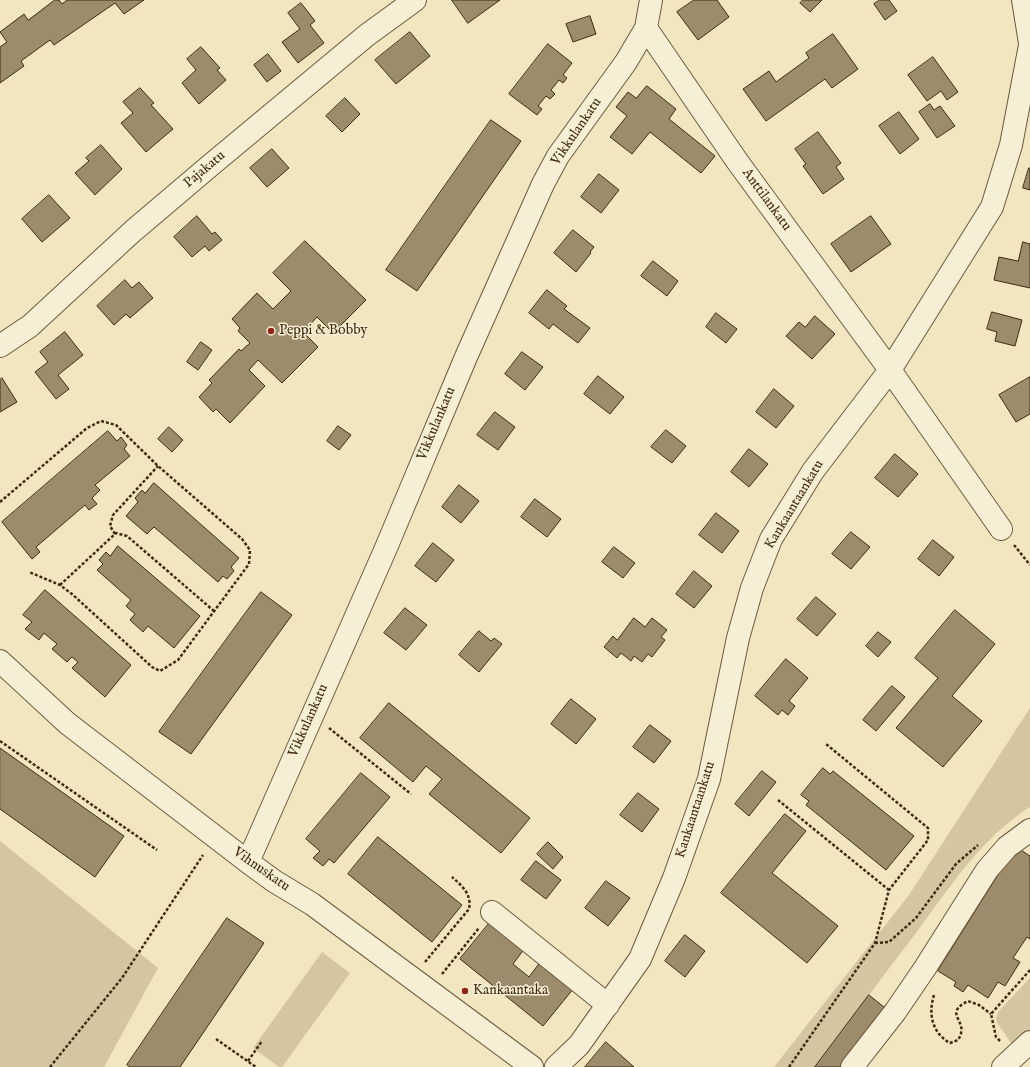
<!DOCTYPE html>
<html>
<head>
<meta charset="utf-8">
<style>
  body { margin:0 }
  canvas { display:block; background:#f1e6bf }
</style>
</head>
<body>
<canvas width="1030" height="1067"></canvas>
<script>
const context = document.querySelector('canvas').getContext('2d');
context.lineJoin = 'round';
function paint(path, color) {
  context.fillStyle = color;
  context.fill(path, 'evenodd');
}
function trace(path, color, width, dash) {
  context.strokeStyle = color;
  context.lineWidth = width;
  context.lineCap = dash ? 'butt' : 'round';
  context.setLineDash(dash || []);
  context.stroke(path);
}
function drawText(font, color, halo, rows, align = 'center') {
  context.font = font + ' "IM FELL English",serif';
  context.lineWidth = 3;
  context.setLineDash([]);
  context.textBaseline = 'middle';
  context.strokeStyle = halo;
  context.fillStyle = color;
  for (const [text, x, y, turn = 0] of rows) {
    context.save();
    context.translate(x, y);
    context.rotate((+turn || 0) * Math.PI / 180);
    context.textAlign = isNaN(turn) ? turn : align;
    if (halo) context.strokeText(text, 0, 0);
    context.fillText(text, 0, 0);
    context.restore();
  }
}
paint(new Path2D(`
  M1030 708V807C982 837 949 888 916 933 882 977 849 1022 815 1067H774L909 895Z
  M0 841 158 968 104 1067H0Z
  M322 952 350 973 282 1067H279L253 1048Z
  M1030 978V1032L1020 1041 1011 1043 998 1024 996 1019 998 1012Z`), '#d3c6a1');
const building = new Path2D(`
  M55 0H59L62 4 67 0H144L124 14 115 3 54 45 50 40 21 61 24 66 0 83V47L7 42 0 32 24 14 28 20Z
  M452 0H500L468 23Z
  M694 0H717L729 17 698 40 677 12Z
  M803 0H822L810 12 800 3Z
  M880 0H889L897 11 885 20 874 4Z
  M301 3 315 21 310 25 324 43 298 63 282 42 300 29 288 13Z
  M590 16 596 34 573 42 566 24Z
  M410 32 430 56 396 84 375 60Z
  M833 34 858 69 832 88 825 79 766 121 743 89 769 71 776 82 809 58 806 53Z
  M548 44 572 63 563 75 567 78 563 83 559 80 551 90 555 94 550 99 546 96 538 106 542 109 537 115 509 94Z
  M201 47 220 68 217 70 226 80 199 104 182 83 196 70 187 59Z
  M268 54 281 71 267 82 254 65Z
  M933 57 958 92 947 100 941 91 927 101 908 75Z
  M647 86 676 109 669 119 715 156 701 173 650 132 632 154 610 137 627 116 616 107 628 92 636 98Z
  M140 88 154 103 151 105 173 129 146 152 121 123 133 113 123 102Z
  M345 98 360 114 342 132 326 116Z
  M930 104 934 110 940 106 955 126 937 138 919 112Z
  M899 112 919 139 900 154 879 126Z
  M491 120 521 141 417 291 386 270Z
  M818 132 841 163 836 167 844 179 823 194 803 166 806 164 795 149Z
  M101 145 122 169 95 195 75 173 89 161 86 158Z
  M272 149 289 168 267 187 250 168Z
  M1029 168H1030V190L1023 188Z
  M599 174 619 190 601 213 581 197Z
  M49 195 70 218 42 242 22 219Z
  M197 216 212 234 215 232 222 240 209 251 205 246 192 257 174 237Z
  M871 216 891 244 851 272 831 244Z
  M573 230 594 247 590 252 591 253 576 272 554 253Z
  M305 241 366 300 333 333 317 317 303 332 318 347 282 383 258 360 249 370 265 386 230 423 216 409 213 412 199 397 212 383 209 380 239 349 241 351 250 343 238 331 240 328 232 319 257 293 273 309 291 291 273 273Z
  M1023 242 1030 244V288L994 280 999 257 1018 261Z
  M653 261 678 281 667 296 641 276Z
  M125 280 132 288 139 282 153 298 130 318 126 314 114 325 97 306Z
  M547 290 567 306 564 309 590 328 578 343 553 324 549 329 529 313Z
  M992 312 1022 320 1015 346 995 341 997 332 987 329Z
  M716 313 737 329 726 343 706 327Z
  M815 316 835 334 812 359 786 336 799 322 805 327Z
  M65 332 83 355 58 375 69 389 56 399 35 372 48 362 40 352Z
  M201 342 212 350 198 370 187 362Z
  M522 352 543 367 525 390 505 374Z
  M598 376 624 397 610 414 584 394Z
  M1030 377V414L1016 422 999 395Z
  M2 378 17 402 0 412V380Z
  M774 389 794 406 776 428 756 412Z
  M495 412 515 427 498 450 477 435Z
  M338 426 351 435 339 450 327 441Z
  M169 427 183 440 172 452 158 439Z
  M666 430 686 446 672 463 651 447Z
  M108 431 117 441 121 437 127 445 124 449 130 456 95 485 100 490 92 498 97 504 89 510 85 505 36 547 40 552 32 559 2 522Z
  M749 449 768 464 749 487 731 472Z
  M895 454 918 474 898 497 875 478Z
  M154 483 239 558 231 567 234 571 227 579 223 576 218 582 154 527 147 534 126 516 138 502 135 498 142 490 145 493Z
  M459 485 479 501 461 523 442 507Z
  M535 499 561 519 547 537 521 517Z
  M716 513 739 531 722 553 699 535Z
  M851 532 870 547 851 569 832 554Z
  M933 540 954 557 939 576 918 559Z
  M433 543 454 560 436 582 415 566Z
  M118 546 200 616 174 648 148 626 143 632 130 620 135 614 126 606 131 600 97 570 103 564 99 560 106 552 110 556Z
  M614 547 635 563 623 578 602 562Z
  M694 571 712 586 694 608 676 594Z
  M45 590 131 665 105 697 72 668 78 662 72 657 67 662 52 649 57 644 44 633 39 640 25 629 32 622 23 615Z
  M261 592 292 615 191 754 159 732Z
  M816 597 836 614 817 636 797 619Z
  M405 608 427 625 406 650 384 633Z
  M955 610 995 644 952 696 982 721 943 767 896 728 938 678 915 658Z
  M634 618 645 627 652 618 667 630 661 637 665 640 652 657 648 654 642 662 634 656 631 661 621 653 617 658 604 647 613 636 617 640Z
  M479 631 491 641 494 638 502 644 479 672 459 655Z
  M878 632 891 642 878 657 866 646Z
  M786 659 808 678 789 701 795 706 788 715 782 710 778 715 755 696Z
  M892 686 905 697 876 731 863 720Z
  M571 699 596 719 576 744 551 724Z
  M389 703 530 818 501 853 429 794 442 779 426 766 413 782 360 738Z
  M650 725 671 741 654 763 633 747Z
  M0 748 124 836 95 877 0 809Z
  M823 768 830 774 833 771 914 836 886 870 806 805 809 801 801 795Z
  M762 771 776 782 749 816 735 804Z
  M361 773 390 797 334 863 329 859 323 866 313 858 320 851 306 839Z
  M638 793 659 809 642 832 620 815Z
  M785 814 806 831 772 873 838 926 807 963 721 893Z
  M378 837 462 905 432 942 348 874Z
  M548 842 563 857 553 869 537 854Z
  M1016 847 1030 856V939L1027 937 1013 958 1020 962 1005 986 998 982 988 998 968 985 963 992 954 986 956 982 938 971Z
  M536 861 561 880 546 899 521 880Z
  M606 881 630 898 608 926 585 908Z
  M227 918 264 943 180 1067H130L127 1065Z
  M491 921 525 948 513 964 529 977 541 961 574 988 543 1026 460 959Z
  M685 935 705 951 685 977 665 961Z
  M869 995 885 1008 841 1067H815Z
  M606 1042 634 1067H585Z`);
paint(building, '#9c8c6b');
trace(building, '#402b11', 1);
const minor = new Path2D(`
  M1023 0 1030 43
  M646 28 737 161 890 370 1001 529
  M0 346 30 326 133 231 212 164 367 35 415 0
  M0 661 67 723 248 862 274 881 312 904 532 1067
  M248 862 386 548 466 357 543 184 558 156 626 62 646 28 651 0
  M492 912 608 1005
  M556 1067 579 1045 640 959 674 878 709 779 738 638 752 588 771 539 813 471 890 370 992 207 1011 145 1030 45
  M852 1067 895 1012 925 968 987 870 1007 847 1030 830
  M1003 1067 1030 1042`);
trace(minor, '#6c5a3c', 24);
trace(new Path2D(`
  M0 502 87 428 101 421 116 425 158 466 242 539 250 550 249 564 178 660 160 671 152 667 72 594 60 585 29 572
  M115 534 110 526 113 515 158 466
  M1014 545 1030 565
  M60 585 116 533 127 536 214 611
  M329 728 411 794
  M0 741 157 850
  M778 800 889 890
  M875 943 889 942 916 918 956 864 978 845
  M425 962 469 909C472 894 462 886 452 877
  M442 974 479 928
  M934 995C928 1014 932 1033 950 1043L958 1040C971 1020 941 1015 968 1001L979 1005 991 1014
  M216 1039 256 1067
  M1000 1041 996 1037 991 1014 1030 970
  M248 1061 262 1041
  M50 1067 122 978 203 855
  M789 1067 875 943 889 890 928 840V828L826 744`), '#402b11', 2.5, [3, 2]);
trace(minor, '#f6efd5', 22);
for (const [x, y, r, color] of [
  [271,331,4,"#8f2418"],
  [465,991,4,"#8f2418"]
]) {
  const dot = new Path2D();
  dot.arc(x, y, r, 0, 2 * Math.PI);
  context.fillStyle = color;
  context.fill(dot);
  trace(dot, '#f6efd5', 1.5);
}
drawText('14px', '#402b11', '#f6efd5', [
  ["Vikkulankatu",577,132,-56],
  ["Pajakatu",205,170,-40],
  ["Anttilankatu",766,200,54],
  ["Vikkulankatu",437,424,-67],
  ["Kankaantaankatu",795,505,-59],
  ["Vikkulankatu",309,721,-66],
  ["Kankaantaankatu",696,810,-72],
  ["Vihnuskatu",261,870,35]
]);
drawText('14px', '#402b11', '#f6efd5', [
  ["Peppi & Bobby",279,331],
  ["Kankaantaka",473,991]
], 'left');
</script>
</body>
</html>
